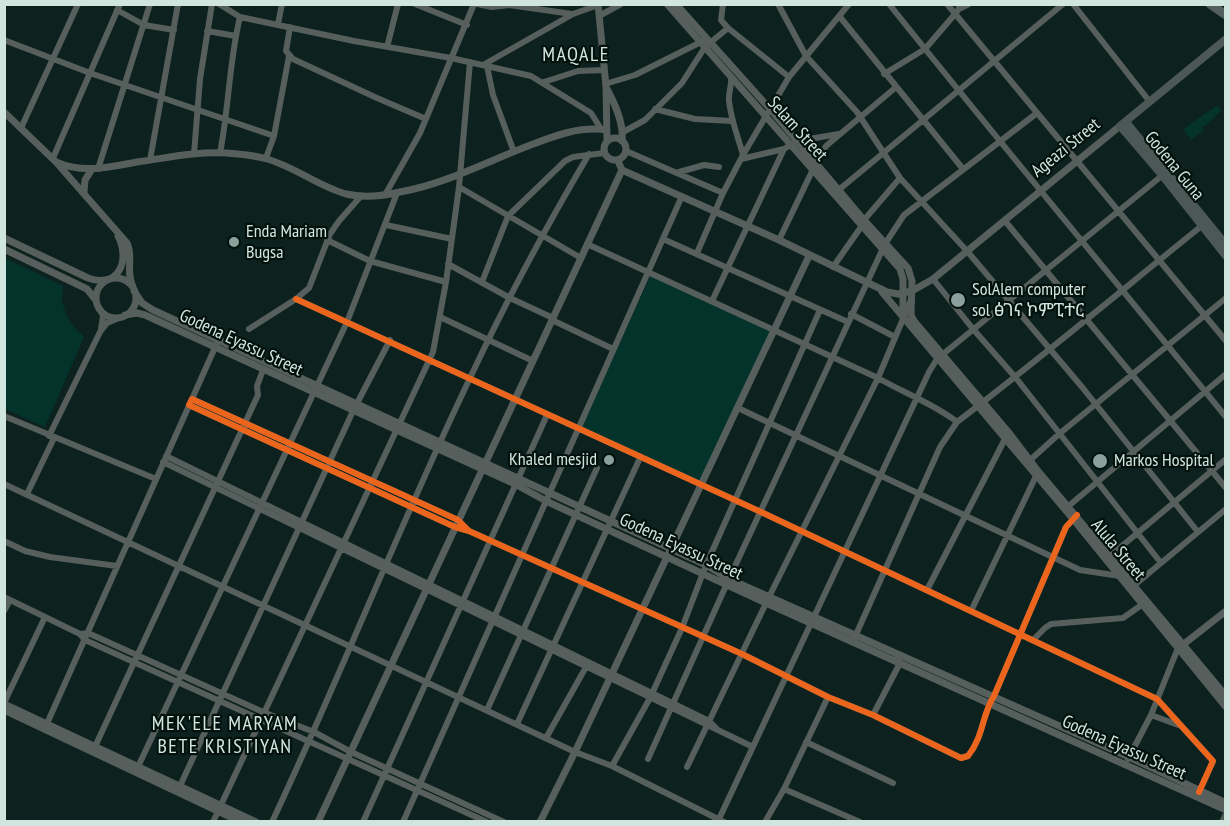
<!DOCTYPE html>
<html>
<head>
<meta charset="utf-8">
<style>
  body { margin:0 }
  #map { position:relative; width:1230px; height:826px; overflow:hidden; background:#0d221e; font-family:"PT Sans Narrow",sans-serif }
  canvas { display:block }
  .frame { position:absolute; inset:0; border:6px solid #d1e5df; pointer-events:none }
</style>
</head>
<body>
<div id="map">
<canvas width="1230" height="826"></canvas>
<div class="frame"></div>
</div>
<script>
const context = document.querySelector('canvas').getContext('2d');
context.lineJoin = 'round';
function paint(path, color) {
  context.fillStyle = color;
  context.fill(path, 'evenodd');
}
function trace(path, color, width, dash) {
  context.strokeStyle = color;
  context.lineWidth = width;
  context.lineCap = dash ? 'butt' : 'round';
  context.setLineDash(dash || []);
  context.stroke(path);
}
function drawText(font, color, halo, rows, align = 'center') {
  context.font = font + ' "PT Sans Narrow","Noto Sans Ethiopic",sans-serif';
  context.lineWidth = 4.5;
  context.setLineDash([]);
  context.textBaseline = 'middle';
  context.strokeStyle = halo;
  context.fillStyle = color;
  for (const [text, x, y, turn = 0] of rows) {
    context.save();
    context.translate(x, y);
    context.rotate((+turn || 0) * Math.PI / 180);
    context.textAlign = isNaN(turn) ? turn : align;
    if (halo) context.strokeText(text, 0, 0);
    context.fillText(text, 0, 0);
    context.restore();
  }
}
paint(new Path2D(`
  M1218 105 1221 111 1205 126 1202 127 1204 130 1191 140 1183 129Z
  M5 258 63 286 62 301 66 314 73 326 84 337 45 427 5 409Z
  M651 275 771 330 701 483 581 428Z`), '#03332a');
trace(new Path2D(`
  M219 4 240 17 354 41 451 58 531 76 591 113 601 129
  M415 4 467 25
  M477 4 492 7 509 5 572 14
  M723 4 721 20 728 28 789 77
  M778 4 806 56 857 112 900 178 967 251 1082 387 1198 532
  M889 4C1000 143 1114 279 1226 417
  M947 4 1226 341
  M1073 4 1150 102
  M959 9 969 4
  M117 10 144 25 174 30
  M599 16 621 4
  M840 17 963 169
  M278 24 282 4
  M290 27 286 51 293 59 377 98 426 119
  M207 31 236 36
  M4 40 90 73 274 136
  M387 47 398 4
  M483 65 573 14 598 5
  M487 66 493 95 514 152
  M884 74 925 49 955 14 959 9V4
  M731 77C732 86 728 93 729 101 731 120 738 137 743 155
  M544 82 578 71 604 70
  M605 84 635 75 705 40
  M655 109 695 119 732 121
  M21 128 78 4
  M623 132 645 120 682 83 705 47 728 28
  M626 151 723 193
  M220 153C229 108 229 61 240 17
  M194 154 200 79 212 4
  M53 158 120 4
  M266 158 274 136 289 56
  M741 159 784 149 797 141 839 134
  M150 160 178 4
  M98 169 150 4
  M679 172 704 165 719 167
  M459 187 581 258
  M835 193 1063 4
  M385 195 420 133 474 4
  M1005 221 1226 488
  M386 225 452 239
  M663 239 848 322
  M327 240 370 261 446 282
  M779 240 816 163 826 146 895 88
  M587 244 878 378C904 393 934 404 957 422
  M697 253 723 193 743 155 789 77 849 4
  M448 264 510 298 553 318
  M833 267 861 227 864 220 900 178
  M933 279 973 329 1016 378 1161 563
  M482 282 508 216 565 161 573 157 604 153
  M296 299 761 512 1157 699 1213 761 1199 792
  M712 301 784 149
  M100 309 103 316 101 329
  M851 314 895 337
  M440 317 533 361
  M552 320 613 349
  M249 329 296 299 309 288 330 234 339 221 361 196
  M738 408 1080 570 1120 576
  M4 416 156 479
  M49 436 100 332 107 323 121 317
  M166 456 709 721 716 728
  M163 462 753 747
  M1028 462 1059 434 1226 298
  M4 484 575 752 612 766 724 822
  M27 494 54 438
  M1065 509 1226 374
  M469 531 458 520 192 399 189 405 455 527 469 531 742 654 828 697 873 715 961 758 968 756C984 736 982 714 994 696L1066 527 1076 516
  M4 541 25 551 50 557 117 566
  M1110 556 1226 459
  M1131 588 1226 509
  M927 590 1005 439
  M4 597 80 634 85 640 487 822
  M4 611 10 600
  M971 611 1037 474
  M80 634 88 633 263 712 314 732 351 752 504 822
  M854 639 940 447 957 422C1041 358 1122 290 1204 224
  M1034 639 1045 628 1051 624 1123 618 1143 604
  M4 703 45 617
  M487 710 597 468
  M873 715 900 663 897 654
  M1151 715 1181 726
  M517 724 640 458
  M45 728 217 343
  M546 738 586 667
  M806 742 893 783
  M93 751 245 423 258 395 257 386 263 370
  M648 759 729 579 885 244 904 215 1037 113
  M1128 759 1151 715 1178 648
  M612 766 650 698 682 628 706 565 820 310
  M687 767 769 597 878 378 911 300
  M136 771 347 322 397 193
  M180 786 353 411 390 340
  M784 789 860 822
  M719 819 929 372 937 359 1164 174
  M213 822 433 352 446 282 459 187 470 62
  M272 822C341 675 400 524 470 378 506 301 546 227 589 154
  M363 822 547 415
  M403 822 682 196
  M765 822 784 789 828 697`), '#575f5d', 6);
trace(new Path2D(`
  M598 4 606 86 607 141
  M667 4 900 269 903 279V315
  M676 4 770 109 864 220 908 268 912 281 911 315 914 321 1010 434 1038 471 1226 696
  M607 89C615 104 624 123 622 141
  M4 112 56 162 127 243C134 258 125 269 133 287
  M604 149a11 11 0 1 1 22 0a11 11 0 1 1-22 0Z
  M56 162C83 174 109 167 137 162 166 158 197 151 227 153 240 154 255 155 267 159 295 167 318 186 346 194 363 198 383 196 400 192 445 184 486 162 528 146 554 136 579 126 607 130
  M622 170 779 240 887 292 898 294 912 291 933 279 1120 126
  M84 192 85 180 92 169
  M4 238 88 278C118 289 131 261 118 236
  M4 249 87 289 95 299
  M96 298a20 20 0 1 1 40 0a20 20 0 1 1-40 0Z
  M134 291 142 303 153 310 706 565 729 579 1129 757 1226 803
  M882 292 1073 519 1226 707
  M125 315 137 313 145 315 515 484 546 501 766 603 1226 810
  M1180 647 1226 611
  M4 704 256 822
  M4 710 241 822
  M318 822 622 170 618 161
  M540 822 575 752 809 256`), '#575f5d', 7);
trace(new Path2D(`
  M1226 39 1120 126 1162 175 1226 256
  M1126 122 1226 245
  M1223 822 1226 816`), '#4c5855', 8);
trace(new Path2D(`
  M1210 4 1226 15`), '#525f5c', 9);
trace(new Path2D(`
  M296 299 761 512 1157 699 1213 761 1199 792
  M469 531 458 520 192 399 189 405 455 527 469 531 742 654 828 697 873 715 961 758 968 756C984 736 982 714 994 696L1066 527 1077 515`), '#eb651d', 6);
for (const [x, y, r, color] of [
  [234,242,6,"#8ca19b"],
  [958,300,8,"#8ca19b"],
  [609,460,6,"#8ca19b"],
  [1100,461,8,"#8ca19b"]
]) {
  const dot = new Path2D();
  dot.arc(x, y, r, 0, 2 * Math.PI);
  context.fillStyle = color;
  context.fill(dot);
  trace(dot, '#03110d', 2);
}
drawText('18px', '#d1e5df', '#03110d', [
  ["Selam Street",797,129,48],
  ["Ageazi Street",1066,148,-39],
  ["Godena Guna",1174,166,51],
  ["Godena Eyassu Street",241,343,25],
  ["Godena Eyassu Street",681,547,25],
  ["Alula Street",1118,550,50],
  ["Godena Eyassu Street",1124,748,24]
]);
drawText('18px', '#d1e5df', '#03110d', [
  ["Enda Mariam",246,232],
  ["Bugsa",246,253],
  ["SolAlem computer",972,290],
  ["sol ፅገና ኮምፒተር",972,311],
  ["Khaled mesjid",597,460,"right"],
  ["Markos Hospital",1114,461]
], 'left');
context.letterSpacing = '1.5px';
drawText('20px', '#d1e5df', '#03110d', [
  ["MAQALE",576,55],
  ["MEK'ELE MARYAM",225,724],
  ["BETE KRISTIYAN",225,747]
]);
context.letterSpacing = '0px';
</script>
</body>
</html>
